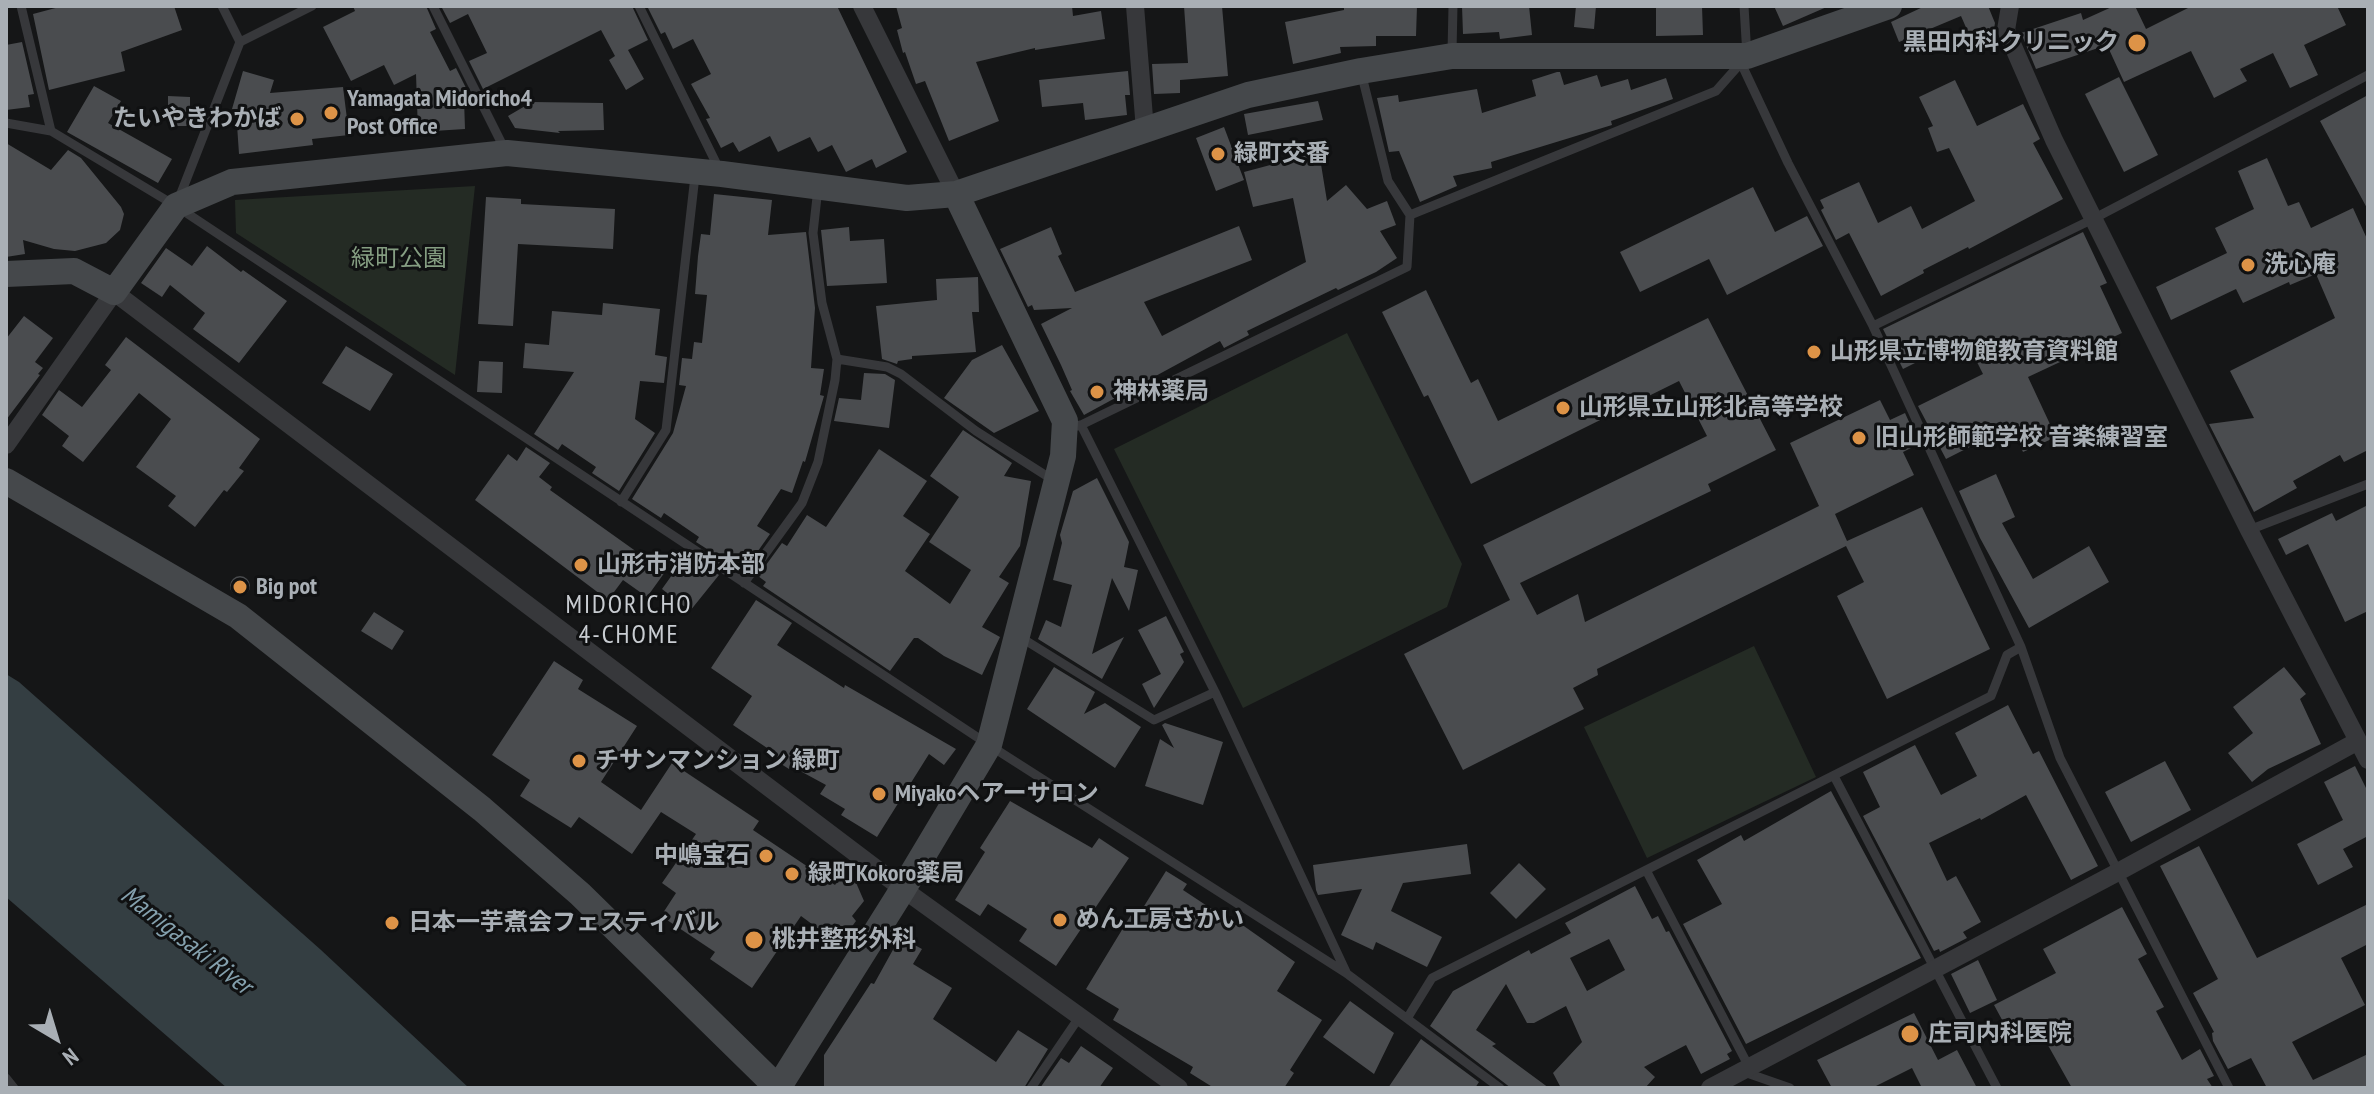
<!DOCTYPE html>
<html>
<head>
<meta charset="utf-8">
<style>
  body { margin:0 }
  #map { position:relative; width:2374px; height:1094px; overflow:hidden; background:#151617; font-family:"PT Sans Narrow",sans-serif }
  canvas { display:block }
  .frame { position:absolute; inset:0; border:8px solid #a9afb5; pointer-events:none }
  .north { position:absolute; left:16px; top:998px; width:80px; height:80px; -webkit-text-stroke:6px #101112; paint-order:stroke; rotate:142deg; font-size:22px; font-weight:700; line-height:32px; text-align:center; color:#a9afb5 }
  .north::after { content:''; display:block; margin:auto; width:28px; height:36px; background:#a9afb5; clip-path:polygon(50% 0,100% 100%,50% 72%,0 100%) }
</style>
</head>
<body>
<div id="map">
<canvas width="2374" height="1094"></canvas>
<div class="frame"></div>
<div class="north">N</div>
</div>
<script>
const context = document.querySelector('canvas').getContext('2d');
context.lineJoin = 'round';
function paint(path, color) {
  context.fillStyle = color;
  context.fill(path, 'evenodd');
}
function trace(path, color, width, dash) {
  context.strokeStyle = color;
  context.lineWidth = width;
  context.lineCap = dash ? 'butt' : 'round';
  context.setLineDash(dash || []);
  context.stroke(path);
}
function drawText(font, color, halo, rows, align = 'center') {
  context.font = font + ' "PT Sans Narrow","Noto Sans JP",sans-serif';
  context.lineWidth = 6;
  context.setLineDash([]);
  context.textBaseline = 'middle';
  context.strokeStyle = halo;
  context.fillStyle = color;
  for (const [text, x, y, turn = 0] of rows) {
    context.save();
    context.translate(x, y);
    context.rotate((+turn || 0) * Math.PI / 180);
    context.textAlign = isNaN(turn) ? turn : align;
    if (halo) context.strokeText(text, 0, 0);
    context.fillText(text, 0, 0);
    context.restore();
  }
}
paint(new Path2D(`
  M475 186 455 375 236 233 235 200Z
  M1347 333 1462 564 1447 607 1243 708 1114 449Z
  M1754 646 1816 777 1647 858 1584 727Z`), '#242b24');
paint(new Path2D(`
  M6 674 19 682 321 950 469 1088H227L6 897Z`), '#343e42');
paint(new Path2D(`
  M63 6H174L182 30 121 52 125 71 49 90 33 14Z
  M353 6H426L436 29 430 32 450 71 456 68 470 96 464 99 465 129 418 132 416 74 394 85 384 65 351 81 323 27 355 11Z
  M441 6H632L648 40 628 50 644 79 626 90 609 60 615 56 601 30 483 89 469 61 487 53 468 14 450 23Z
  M647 6H837L907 152 876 168 872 159 846 172 832 145 818 152 810 137 778 152 770 136 739 152 733 142 721 148 706 119 710 118 691 84 711 74 693 39 673 49 665 32 661 34Z
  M896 6H1072L1073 16 1101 11 1105 39 1035 50V48L976 62 999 121 949 141 925 81 916 84 905 52 903 53 897 30 902 28Z
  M1184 6H1222L1228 76 1180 80V93L1154 94 1152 64 1188 63Z
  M1344 6H1417L1416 36H1376V46L1340 47 1341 53 1293 64 1285 22 1344 10Z
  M1462 6H1529L1532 35 1500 39 1499 32 1463 34Z
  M1576 6H1596L1594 29 1574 27Z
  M1656 6H1702L1703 35 1656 36Z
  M1774 6H1829L1783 26Z
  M1925 6H1988L1995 23 1994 29 1971 39 1961 16 1899 42 1891 22Z
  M2114 6H2135L2146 29 2192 6H2337L2346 25 2304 45 2318 75 2290 88 2273 53 2240 69 2247 81 2214 98 2191 51 2124 82 2107 45 2036 69 2021 33 2081 13 2083 20Z
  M22 42 34 94 28 95 30 107 6 110V45Z
  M243 71 274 80 270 93 343 87 349 135 312 139 313 145 239 154 236 110 232 109Z
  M1128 71 1130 95H1125L1127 115 1085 120 1083 103 1042 107 1039 80Z
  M1557 72H1560L1564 85 1597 75 1601 87 1628 79 1631 90 1666 78 1673 99 1611 121 1612 125 1491 162 1492 168 1453 176 1457 186 1420 202 1399 151 1389 152 1377 98 1398 95 1399 102 1477 89 1482 113 1536 96 1532 80Z
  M2119 77 2158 155 2124 172 2085 94Z
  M1955 80 1977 126 2023 104 2040 139 2033 143 2063 199 1969 249 1968 247 1923 270 1924 273 1881 296 1849 233 1836 240 1821 210 1824 208 1820 200 1859 182 1878 223 1911 206 1922 229 1975 201 1949 148 1937 152 1928 128 1933 126 1919 97Z
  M94 86 121 101 108 123 172 159 158 183 67 132Z
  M2368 95V210L2320 121Z
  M168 96 190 97V126H168Z
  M1318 101 1323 120 1248 135 1244 114Z
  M532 102 603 103 604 130 558 131 560 133 515 128 508 116Z
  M1224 127 1244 180 1216 191 1196 138Z
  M6 143 51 170 68 150 81 158 121 207 124 214 120 230 106 243 75 251 54 249 23 240 25 254 6 257Z
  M1319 152 1327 201 1346 185 1367 209 1387 201 1396 225 1380 231 1397 258 1376 272 1338 290 1336 288 1247 331 1249 335 1224 348 1220 341 1084 415 1070 391 1072 390 1061 365 1041 324 1072 308 1034 310 1032 305 1028 307 1000 249 1051 227 1062 254 1058 256 1075 292 1239 226 1252 260 1144 302 1162 336 1306 262 1293 198 1253 207 1244 172Z
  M2267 158 2288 206 2299 202 2311 228 2353 208 2368 241V450L2344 462 2340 455 2293 481 2297 488 2254 512 2209 424 2254 418 2230 371 2335 318 2316 274 2290 285 2289 282 2243 303 2236 289 2171 320 2156 287 2227 253 2215 228 2254 209 2238 171Z
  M1753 187 1775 232 1807 216 1823 246 1727 295 1709 259 1640 292 1620 252Z
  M714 194 772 200 768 235 806 232 815 308 811 368 824 369 820 395 824 396 805 462 803 461 792 493 781 489 757 526 770 534 746 568 733 558 729 563 696 542 699 537 664 513 661 518 632 499 673 433 686 386 679 385 682 358 692 359 694 342 702 343 707 295 695 294 698 256 701 234 710 235Z
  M486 197 521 199V204L615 209 613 249 518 244 513 326 478 324Z
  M849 227 850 241 884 239 887 283 827 286 821 230Z
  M2083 232 2107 283 2100 286 2122 333 2028 377 2056 437 2023 452 2011 426 1946 459 1918 406 1983 374 1965 338 1903 369 1883 329Z
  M207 246 241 272 243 270 287 301 239 363 193 329 205 313 170 285 162 297 141 283 166 248 192 266Z
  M978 277 979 312H972L976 352 912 356V359L898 361 897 364 882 359 876 306 937 300 936 279Z
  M1426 290 1471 383 1478 379 1498 421 1708 318 1776 450 1708 484 1711 491 1520 583 1537 615 1578 594 1585 622 1819 506 1790 443 1880 400 1890 420 1905 413 1919 444 1903 452 1914 475 1835 514 1847 541 1922 507 1990 649 1887 699 1837 596 1864 582 1846 546 1597 669 1598 675 1573 688 1584 709 1463 770 1404 654 1510 600 1483 545 1707 436 1679 381 1471 484 1428 395 1424 397 1382 312Z
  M603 303 660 309 655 355 667 357 664 383 640 381 635 419 655 433 619 491 592 473 596 467 562 444 558 450 534 434 574 372 523 368 525 343 549 345 552 311 602 315Z
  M24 316 53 338 35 362 43 368 38 374 40 375 6 420V339Z
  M126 337 260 439 239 468 244 471 227 492 224 490 195 527 168 506 176 496 136 467 171 419 139 393 83 462 62 446 69 436 42 415 59 390 82 407 111 370 105 365Z
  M1002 345 1039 411 994 433 944 398 972 360Z
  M346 346 393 374 370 411 322 383Z
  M479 361 503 362 502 393 477 392Z
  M864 373 885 374 895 380 889 428 834 421 839 398 861 400Z
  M963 430 1012 463 1004 476 1031 481 1020 546 999 577 1009 583 982 627 1000 637 982 675 944 656 918 638H914L890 671 763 586 766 582 758 576 782 543 787 546 807 515 826 527 879 449 927 481 903 516 930 534 905 571 950 604 971 570 929 542 959 497 930 476Z
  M526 447 550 463 539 477 552 487 550 490 665 572 647 597 623 580 608 600 475 500 508 454 517 461Z
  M1996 474 2015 517 2002 523 2033 579 2089 546 2109 582 2029 628 1980 538 1959 491Z
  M1097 478 1129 542 1124 567 1138 570 1129 611 1112 578 1092 654 1124 637 1102 679 1038 639 1046 620 1061 627 1072 585 1053 580 1062 543 1060 535 1073 491Z
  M2368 505V611L2345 622 2308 544 2286 555 2278 539 2332 513 2336 521Z
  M687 554 719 575 690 611 662 589Z
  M230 586a10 10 0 1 1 20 0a10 10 0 1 1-20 0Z
  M756 600 792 623 777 645 844 688 845 685 956 749 944 765 929 754 877 837 841 815 845 809 820 794 826 785 791 766 789 769 770 757 773 752 733 725 752 696 711 668Z
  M374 612 404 631 392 650 361 631Z
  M1166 616 1184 652 1180 654 1184 662 1154 708 1142 684 1161 674 1138 630Z
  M554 661 583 680 578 689 637 726 601 782 641 810 672 763 759 821 753 830 835 885 844 872 854 878 864 901 852 916 856 921 839 944 801 916 752 988 710 959 715 952 661 916 676 893 662 883 696 834 661 812 632 854 579 817 571 828 520 796 530 780 492 755Z
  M1054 667 1095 692 1084 714 1105 703 1141 727 1115 768 1027 709Z
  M2284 667 2306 694 2300 699 2321 744 2268 769 2252 782 2228 753 2253 733 2233 707Z
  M2008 705 2033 754 2039 751 2098 866 2071 880 2026 795 1981 820 1980 818 1929 843 1947 881 1956 876 1981 922 1963 932 1967 938 1940 952 1939 949 1934 951 1863 816 1880 807 1863 772 1915 745 1941 795 1977 776 1955 733Z
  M1165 723 1223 742 1203 805 1145 786 1160 739 1174 748 1162 725Z
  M2165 761 2191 810 2131 842 2105 792Z
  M2355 766 2368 792V836L2343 849 2353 867 2318 885 2297 844 2343 820 2324 782Z
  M1831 791 1921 958 1746 1044 1683 924 1722 904 1697 860 1741 835 1744 841Z
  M1010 801 1092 848 1099 838 1129 858 1056 966 1019 941 1027 929 988 904 980 916 955 900 985 852 980 848Z
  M1467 844 1471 874 1403 883 1391 911 1442 937 1427 967 1376 942 1373 950 1341 935 1362 889 1318 895 1316 890 1313 865Z
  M2199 846 2257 958 2368 904V944L2341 958 2365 1005 2292 1042 2313 1080 2368 1054V1088H2267L2251 1058 2228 1069 2213 1041 2212 1033 2214 1032 2193 993 2218 979 2160 866Z
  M1519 863 1546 889 1516 919 1490 893Z
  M1166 871 1187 884 1183 890 1239 927 1241 924 1295 962 1277 991 1322 1020 1290 1070 1294 1073 1284 1088H1214L1190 1073 1193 1067 1113 1020 1119 1009 1086 989 1131 915 1136 919Z
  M1635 886 1652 919 1658 916 1666 932 1669 931 1732 1051 1727 1054 1730 1059 1701 1074 1686 1045 1644 1067 1655 1077 1645 1088H1561L1553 1073 1582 1042 1566 1006 1534 1023H1527L1506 984 1476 1030 1496 1044 1492 1046 1549 1088H1511L1430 1026 1453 991 1529 950 1531 954 1571 933 1565 923ZM1609 939 1625 970 1587 991 1570 958Z
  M2122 907 2147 954 2138 959 2164 1007 2156 1011 2182 1060 2200 1049 2214 1076 2207 1079 2213 1088H2072L2040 1031 2043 1024 2013 1040 1994 1005 2056 973 2043 949Z
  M900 937 922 949 913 964 952 988 933 1019 996 1062 1018 1030 1048 1049 1024 1088H824V1055L871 983 874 984Z
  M1978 960 1997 1000 1970 1013 1951 974Z
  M1350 1001 1394 1033 1374 1074 1323 1037Z
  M1914 1013 1938 1060 1957 1050 1977 1088H1922L1912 1068 1872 1088H1832L1817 1060Z
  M1421 1039 1479 1082 1475 1088H1388Z
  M1081 1046 1113 1068 1099 1088H1040L1061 1058 1069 1063Z`), '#4a4c4f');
trace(new Path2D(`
  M21 6 51 131 176 206 240 42 222 6
  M433 6 505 150
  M639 6 720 171
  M240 42 312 6
  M1452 52 1453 6
  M1741 63 1788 163 1873 326 2021 647 2060 758 2229 1088
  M1361 72 1388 181 1410 215
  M6 123 51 131
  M179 208 989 745 1346 973 1500 1088
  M1873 326 2093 219 2368 75
  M837 359 887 367 901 374 976 431 1053 480
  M1081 425 1215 692 1346 972
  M1068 428 1081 425 1407 267 1410 215 1716 91 1747 56 1744 6
  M621 502 666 430 695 176
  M2249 530 2368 484
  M744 583 802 503 818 462 835 380 837 359 822 303 813 233 818 188
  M1020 637 1154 720 1215 692
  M1834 776 1997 1088
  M1646 870 1749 1067
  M1408 1017 1432 978 1991 696 2007 655 2021 647
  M1744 1072 1790 1088
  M6 1078 14 1088
  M1031 1088 1080 1016`), '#37383b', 9);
trace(new Path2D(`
  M862 6 956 194
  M1135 6 1145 130
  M2010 6 2006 30 2054 140 2249 530 2368 760
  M6 445 114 292 903 889 1179 1088
  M1710 1088 2118 872 2358 741`), '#37383b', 18);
trace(new Path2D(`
  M6 274 74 271 114 292 176 206 232 182 507 153 722 174 907 198 956 194 1248 95 1361 71 1452 56H1747L1889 6
  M6 481 238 616 482 809 580 894 778 1088
  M778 1088 903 889 989 745 1063 456 1065 421 956 194`), '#45484b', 26);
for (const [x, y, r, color] of [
  [2137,43,10,"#dd9347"],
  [331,113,8,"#dd9347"],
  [297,119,8,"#dd9347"],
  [1218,154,8,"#dd9347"],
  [2248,265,8,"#dd9347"],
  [1814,352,8,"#dd9347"],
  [1097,392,8,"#dd9347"],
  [1563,408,8,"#dd9347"],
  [1859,438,8,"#dd9347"],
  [581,565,8,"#dd9347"],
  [240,587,8,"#dd9347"],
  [579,761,8,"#dd9347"],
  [879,794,8,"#dd9347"],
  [766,856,8,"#dd9347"],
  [792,874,8,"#dd9347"],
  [1060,920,8,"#dd9347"],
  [392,923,8,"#dd9347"],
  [754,940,10,"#dd9347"],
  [1910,1034,10,"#dd9347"]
]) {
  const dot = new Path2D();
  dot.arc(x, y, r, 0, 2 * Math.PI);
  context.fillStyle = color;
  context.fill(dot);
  trace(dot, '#101112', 3);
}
drawText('bold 24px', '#a9afb5', '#101112', [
  ["黒田内科クリニック",2119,43,"right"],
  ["Yamagata Midoricho4",347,99],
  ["Post Office",347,127],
  ["たいやきわかば",281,119,"right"],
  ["緑町交番",1234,154],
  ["洗心庵",2264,265],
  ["山形県立博物館教育資料館",1830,352],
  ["神林薬局",1113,392],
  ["山形県立山形北高等学校",1579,408],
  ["旧山形師範学校 音楽練習室",1875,438],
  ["山形市消防本部",597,565],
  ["Big pot",256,587],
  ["チサンマンション 緑町",595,761],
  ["Miyakoヘアーサロン",895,794],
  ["中嶋宝石",750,856,"right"],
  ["緑町Kokoro薬局",808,874],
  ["めん工房さかい",1076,920],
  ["日本一芋煮会フェスティバル",408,923],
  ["桃井整形外科",772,940],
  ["庄司内科医院",1928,1034]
], 'left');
drawText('24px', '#859e82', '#101112', [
  ["緑町公園",399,259]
]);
context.letterSpacing = '2px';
drawText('26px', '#c9cdd2', '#101112', [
  ["MIDORICHO",629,606],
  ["4-CHOME",629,636]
]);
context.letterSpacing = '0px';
drawText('italic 26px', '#84a0ad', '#101112', [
  ["Mamigasaki River",186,941,38]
]);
</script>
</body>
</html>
